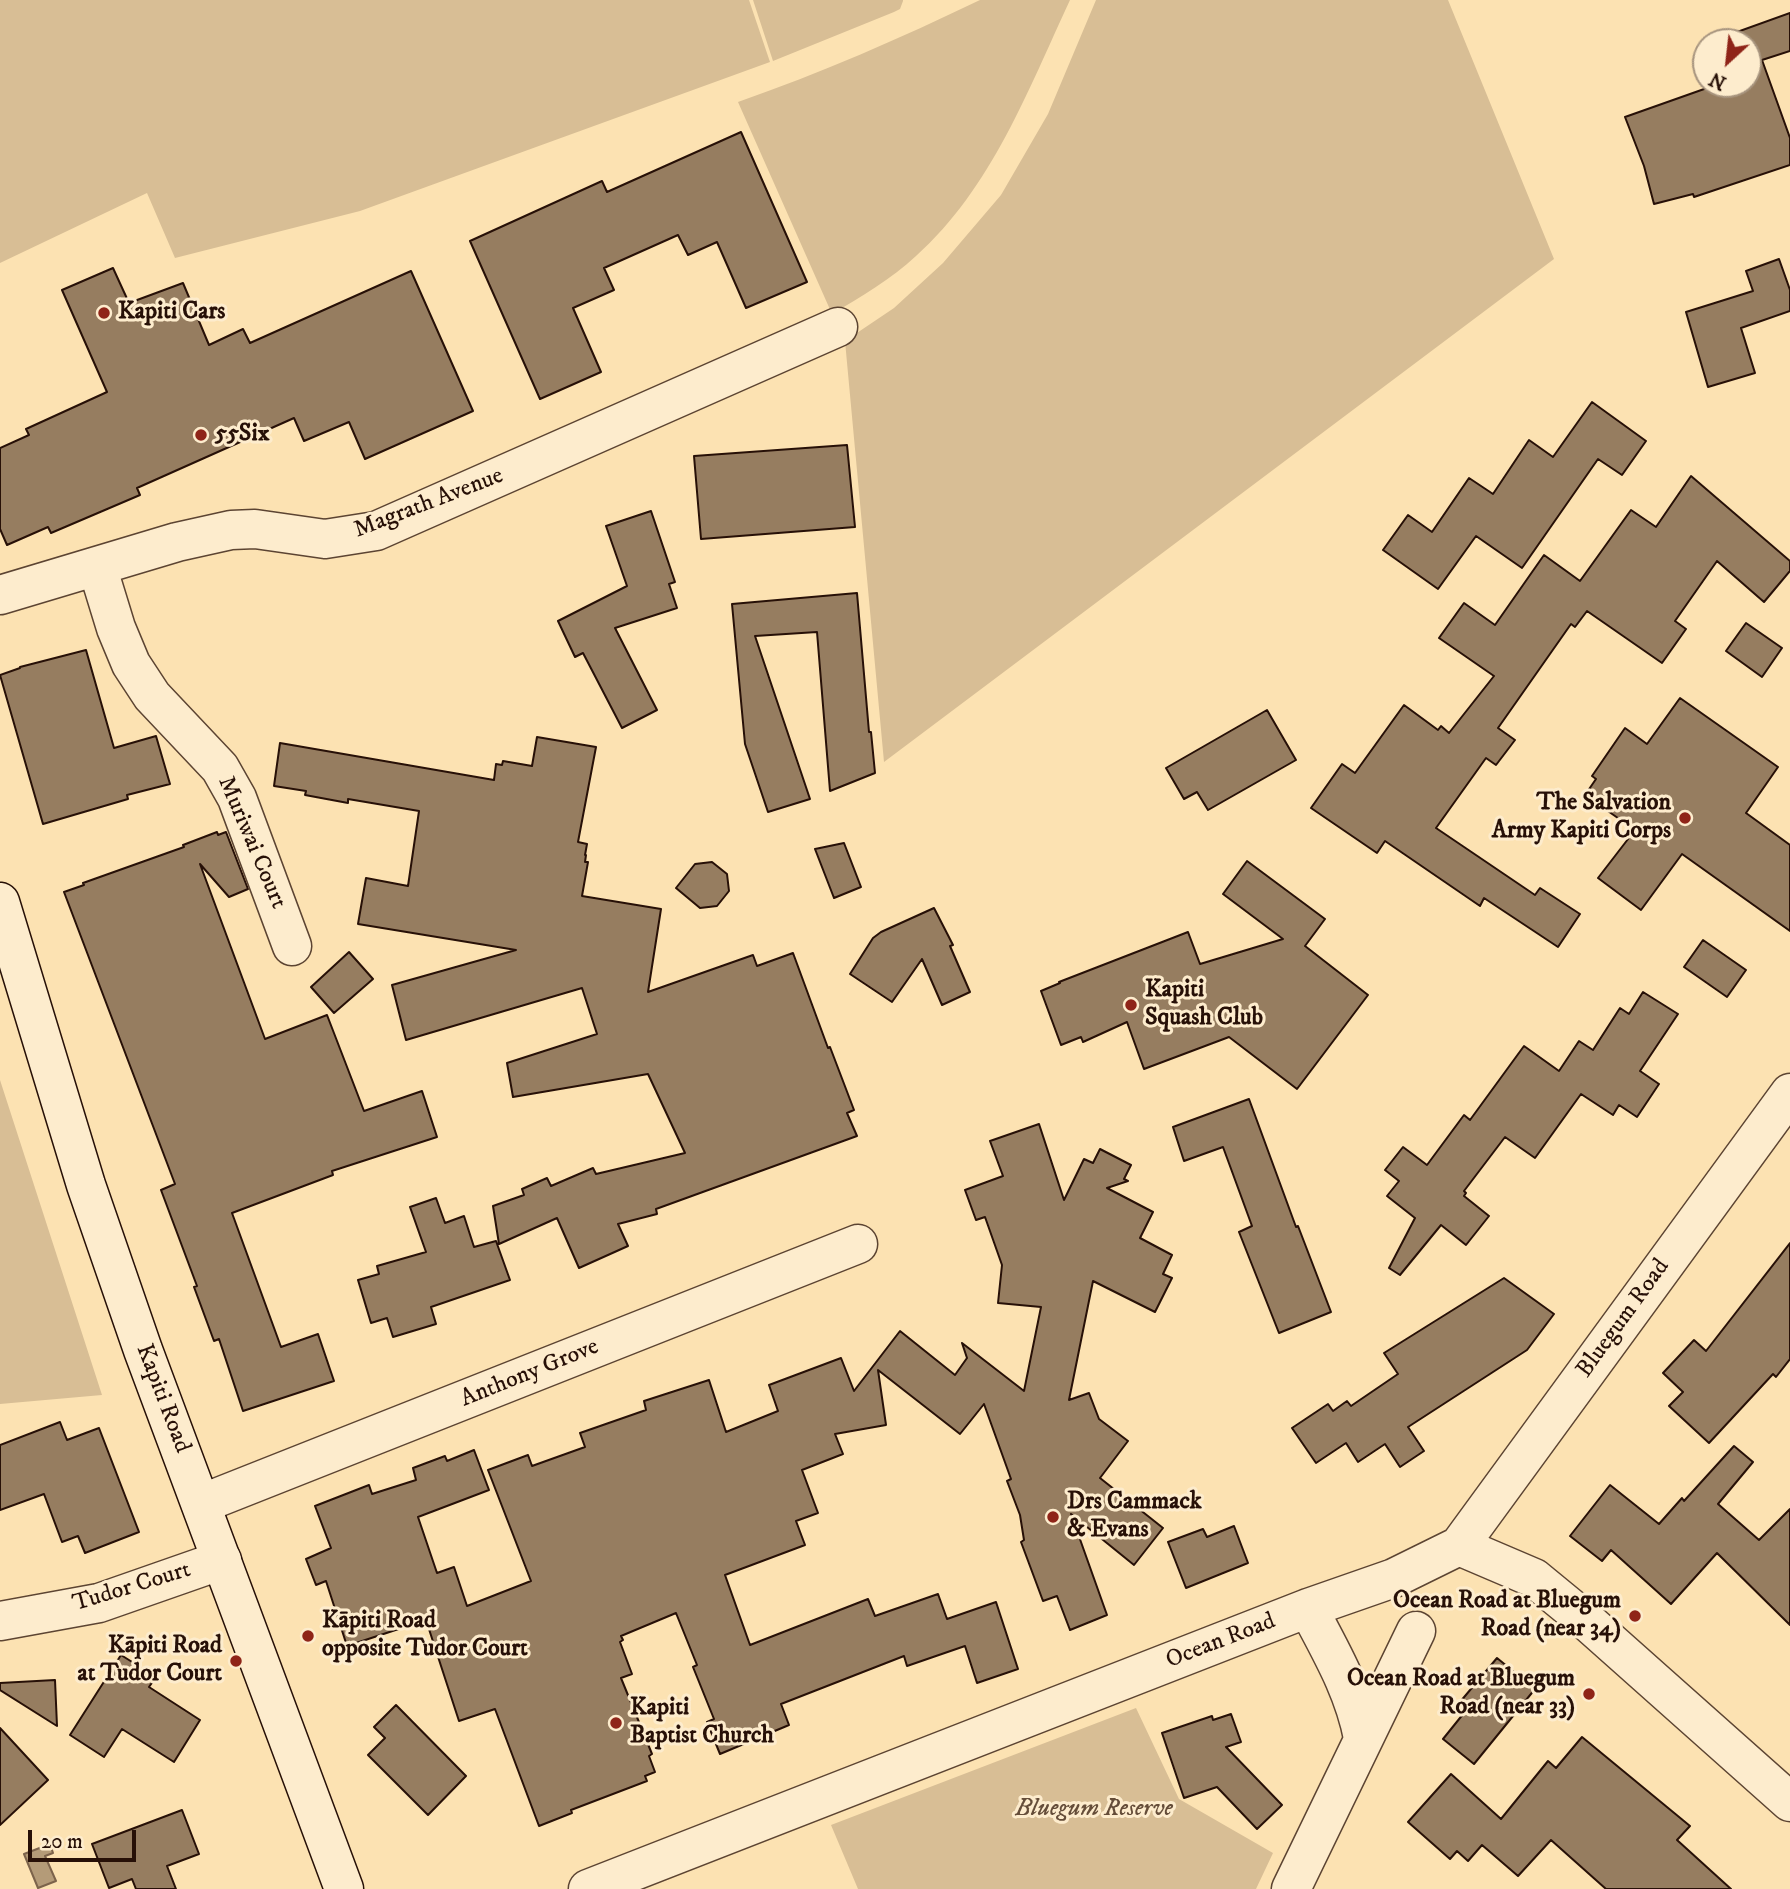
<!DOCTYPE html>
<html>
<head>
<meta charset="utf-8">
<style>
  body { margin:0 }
  #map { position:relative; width:1790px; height:1889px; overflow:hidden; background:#fce2b2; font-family:"IM FELL DW Pica",serif }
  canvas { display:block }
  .north { position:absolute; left:1692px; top:28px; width:70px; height:70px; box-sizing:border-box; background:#fdeccd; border:2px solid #a7947e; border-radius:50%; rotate:207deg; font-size:19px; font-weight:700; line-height:28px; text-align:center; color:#271007 }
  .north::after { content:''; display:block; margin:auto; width:24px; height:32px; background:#8f2418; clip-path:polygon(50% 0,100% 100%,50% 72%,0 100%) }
  .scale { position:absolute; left:28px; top:1830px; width:108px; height:32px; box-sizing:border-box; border:4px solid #271007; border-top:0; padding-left:9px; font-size:21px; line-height:24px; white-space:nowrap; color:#271007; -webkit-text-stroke:5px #fdeccd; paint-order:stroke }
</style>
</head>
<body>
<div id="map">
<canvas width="1790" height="1889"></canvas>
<div class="north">N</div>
<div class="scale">20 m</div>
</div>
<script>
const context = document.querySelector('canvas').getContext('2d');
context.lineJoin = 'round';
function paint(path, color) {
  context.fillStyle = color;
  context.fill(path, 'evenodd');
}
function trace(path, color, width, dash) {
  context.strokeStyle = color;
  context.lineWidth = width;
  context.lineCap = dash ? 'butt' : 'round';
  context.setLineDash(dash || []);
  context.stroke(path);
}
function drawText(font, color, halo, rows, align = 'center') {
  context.font = font + ' "IM FELL DW Pica",serif';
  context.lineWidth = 6;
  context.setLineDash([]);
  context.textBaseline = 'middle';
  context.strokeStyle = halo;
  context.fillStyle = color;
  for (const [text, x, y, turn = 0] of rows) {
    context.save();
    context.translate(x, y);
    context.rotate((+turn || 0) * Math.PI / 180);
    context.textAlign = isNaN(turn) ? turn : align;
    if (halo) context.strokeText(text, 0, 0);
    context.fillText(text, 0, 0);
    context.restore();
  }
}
paint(new Path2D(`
  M0 0H749L770 62 360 211 175 258 147 193 0 263Z
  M753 0H903V1L900 9 894 12 773 61Z
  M980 0H1070C1028 90 992 188 916 256 891 279 861 297 832 314L738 102C821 73 901 38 980 0Z
  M1096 0H1448L1554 259 884 762 845 341 894 308 943 263 1001 195 1048 114Z
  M0 1080 102 1395 0 1404Z
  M1136 1708 1179 1799 1273 1853 1256 1889H858L831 1825Z`), '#d8be95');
const water = new Path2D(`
  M50 1844 53 1853 45 1856 56 1881 38 1888 24 1854Z`);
paint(water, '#b49b78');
trace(water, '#7c634b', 2);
const building = new Path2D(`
  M1790 13V51L1762 60 1790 138V165L1694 197 1693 194 1654 204 1644 166 1625 117 1707 88 1704 77 1706 76V84H1748V42L1712 41Z
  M741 132 807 282 746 308 717 242 688 255 678 235 604 268 614 290 573 308 601 372 540 399 470 241 602 181 607 192Z
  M1779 259 1790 290V311L1741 328 1755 373 1708 387 1686 312 1753 291 1746 271Z
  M113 268 129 303 183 283 209 345 243 329 250 343 411 271 473 411 365 459 349 422 304 441 294 418 137 488 140 495 51 533 48 527 7 545 0 529V448L29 435 26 429 107 392 62 290Z
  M1592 402 1646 441 1622 475 1598 459 1522 568 1476 536 1438 589 1383 550 1408 515 1432 532 1469 478 1493 494 1529 440 1553 457Z
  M847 445 855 527 701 539 694 456Z
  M1691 476 1790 561V571L1764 602 1717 561 1675 621 1686 629 1662 663 1587 611 1575 627 1571 624 1498 728 1515 740 1496 765 1486 758 1436 828 1535 895 1540 888 1580 914 1558 947 1484 898 1480 906 1385 841 1377 853 1311 808 1342 764 1355 773 1404 705 1438 730 1441 726 1449 733 1494 676 1439 638 1464 603 1495 625 1544 555 1580 581 1631 510 1656 527Z
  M651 511 675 582 669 584 677 608 615 628 657 710 622 728 583 653 575 657 558 621 627 586 606 526Z
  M857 593 869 732H871L875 773 830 791 817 632 755 636 810 799 768 812 745 744 732 604Z
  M1746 623 1782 648 1762 677 1726 651Z
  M86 650 114 748 156 736 170 784 127 795 128 799 43 824 0 675 20 668V667Z
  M1680 698 1778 767 1746 813 1790 845V931L1682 854 1641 910 1598 878 1635 830 1585 795 1596 779 1592 776 1625 728 1647 744Z
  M1267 710 1296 760 1208 810 1197 792 1184 799 1166 768Z
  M537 737 596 747 578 842 587 844 585 855H586L585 862H588L582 896 661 909 648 992 753 955 757 966 793 953 828 1048 830 1047 854 1110 847 1113 857 1136 656 1209 657 1214 618 1224 628 1246 579 1268 557 1218 499 1244 493 1206 524 1195 522 1189 547 1178 551 1186 593 1168 596 1174 685 1153 648 1074 513 1097 507 1063 597 1034 582 988 406 1040 392 985 516 950 358 924 366 878 408 886 419 811 348 799V803L305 795 306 791 274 786 280 743 494 780 496 764 502 765 503 761 532 766Z
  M217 832 218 835 226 832 248 889 229 897 200 864 265 1039 327 1015 364 1111 422 1091 437 1137 332 1171 333 1175 232 1213 281 1347 318 1334 334 1381 243 1411 219 1339 214 1341 194 1287 197 1286 161 1190 175 1184 64 892 84 885 83 883 184 847 183 845Z
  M844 843 861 887 834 898 815 849Z
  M1247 861 1325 919 1305 946 1368 995 1297 1089 1229 1037 1144 1069 1127 1022 1083 1042 1081 1037 1061 1045 1041 991 1060 983 1059 982 1188 932 1200 964 1283 939 1223 894Z
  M712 862 727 874 729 891 717 906 700 908 676 888 695 864Z
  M934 908 953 945 950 946 970 992 942 1005 922 959 892 1002 850 974 873 938 881 932Z
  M1703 940 1746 970 1727 997 1684 967Z
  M349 952 373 979 334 1013 311 987Z
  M1643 992 1678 1014 1640 1071 1659 1084 1637 1117 1619 1105 1613 1115 1581 1094 1535 1158 1505 1137 1464 1191 1466 1193 1464 1196 1489 1216 1466 1245 1441 1225 1400 1275 1389 1268 1415 1218 1387 1196 1399 1181 1385 1170 1403 1147 1427 1165 1464 1115 1470 1120 1524 1046 1559 1071 1579 1041 1593 1050 1620 1008 1629 1014Z
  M1249 1099 1296 1227 1298 1226 1331 1312 1279 1333 1239 1232 1252 1226 1223 1147 1184 1161 1173 1127Z
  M1039 1124 1064 1200 1084 1159 1093 1163 1100 1149 1131 1165 1124 1179 1128 1181 1107 1188 1153 1212 1140 1238 1172 1255 1163 1274 1172 1278 1155 1312 1093 1281 1069 1400 1089 1393 1099 1419 1128 1441 1100 1478 1163 1528 1134 1565 1071 1514 1107 1615 1070 1630 1057 1596 1043 1601 1021 1542 1024 1540 1020 1515 1007 1481 1011 1479 984 1404 960 1434 878 1370 886 1425 835 1434 843 1454 802 1470 818 1513 796 1521 805 1545 725 1575 750 1645 868 1599 875 1616 938 1594 947 1619 996 1602 1018 1669 977 1683 965 1646 907 1666 904 1656 781 1704 789 1725 720 1754 707 1722 714 1719 693 1667 697 1665 676 1613 621 1636 623 1640 620 1642 632 1674 621 1678 652 1754 649 1756 655 1772 645 1776 647 1781 571 1810 572 1813 539 1826 495 1709 459 1721 426 1620 347 1646 326 1581 316 1585 306 1559 331 1548 315 1506 369 1485 372 1494 416 1480 413 1468 445 1456 447 1461 474 1450 489 1490 418 1517 437 1573 454 1567 467 1606 531 1581 488 1470 528 1455 532 1466 585 1447 580 1433 646 1410 644 1401 709 1380 726 1432 778 1411 769 1385 841 1358 854 1391 900 1331 955 1375 967 1358 962 1343 1024 1391 1041 1307 998 1303 1002 1265 985 1217 976 1220 965 1190 1003 1176 990 1141Z
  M436 1198 445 1223 464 1216 474 1247 496 1241 510 1280 431 1307 436 1324 393 1337 387 1318 371 1323 358 1280 379 1274 377 1266 426 1252 410 1207Z
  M1790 1243V1359L1776 1377 1773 1374 1709 1443 1669 1406 1683 1392 1663 1373 1694 1340 1706 1351Z
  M1504 1278 1554 1314 1527 1350 1408 1427 1424 1451 1400 1467 1385 1444 1358 1462 1346 1443 1316 1463 1292 1428 1328 1404 1333 1411 1347 1401 1351 1406 1398 1374 1384 1353Z
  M60 1422 67 1440 99 1428 139 1532 85 1553 78 1536 62 1542 44 1494 0 1510V1445Z
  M1734 1446 1753 1462 1718 1504 1759 1540 1790 1509V1625L1717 1553 1671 1604 1611 1550 1602 1561 1570 1536 1610 1485 1659 1524 1682 1498 1684 1501Z
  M1234 1526 1248 1563 1186 1588 1168 1542 1203 1529 1207 1537Z
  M121 1655 156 1677 149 1687 200 1720 174 1762 122 1729 104 1757 70 1735Z
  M1497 1658 1535 1689 1474 1764 1443 1739 1468 1708 1460 1702Z
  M55 1680 57 1726 0 1690V1683Z
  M396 1705 466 1776 428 1815 368 1755 385 1738 374 1727Z
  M1231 1714 1241 1742 1226 1747 1282 1805 1257 1829 1217 1787 1184 1798 1162 1733 1212 1716 1213 1720Z
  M0 1728 48 1780 0 1825Z
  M1582 1737 1690 1826 1677 1840 1731 1889H1606L1551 1840 1518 1876 1482 1845 1468 1861 1457 1851 1450 1859 1408 1822 1451 1774 1501 1819 1548 1761 1556 1768Z
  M182 1810 199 1854 167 1866 176 1889H136L132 1879 109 1888 92 1844Z`);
paint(building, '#967d60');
trace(building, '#271007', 2);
const minor = new Path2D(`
  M97 566 116 628 131 664 152 696 220 768 237 798 292 946
  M0 595 177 542 231 530 255 529 325 539 376 531 838 327
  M201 1504 858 1244
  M1459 1546 1534 1578 1590 1624 1790 1802
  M1308 1608C1330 1650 1354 1690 1363 1738
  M0 1621 99 1603 222 1560
  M588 1889 1308 1608 1394 1578 1459 1546 1790 1093
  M1291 1889 1416 1631`);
const secondary = new Path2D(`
  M0 902 86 1185 143 1350 344 1889`);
trace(minor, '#5c4432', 41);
trace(secondary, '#271007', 41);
trace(minor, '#fdeccd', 38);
trace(secondary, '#fdeccd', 38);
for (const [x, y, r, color] of [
  [104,313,7,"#8f2418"],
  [201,435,7,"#8f2418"],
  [1685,818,7,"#8f2418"],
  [1131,1005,7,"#8f2418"],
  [1053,1517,7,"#8f2418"],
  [1635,1616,7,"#8f2418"],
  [308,1636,7,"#8f2418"],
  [236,1661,7,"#8f2418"],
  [1589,1694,7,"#8f2418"],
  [616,1723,7,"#8f2418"]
]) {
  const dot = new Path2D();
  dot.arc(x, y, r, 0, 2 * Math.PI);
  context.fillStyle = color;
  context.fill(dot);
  trace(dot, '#fdeccd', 2.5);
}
drawText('bold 24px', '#271007', '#fdeccd', [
  ["Kapiti Cars",118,313],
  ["55Six",215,435],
  ["The Salvation",1671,804,"right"],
  ["Army Kapiti Corps",1671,832,"right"],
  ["Kapiti",1145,991],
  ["Squash Club",1145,1019],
  ["Drs Cammack",1067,1503],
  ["& Evans",1067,1531],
  ["Ocean Road at Bluegum",1621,1602,"right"],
  ["Road (near 34)",1621,1630,"right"],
  ["Kāpiti Road",322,1622],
  ["opposite Tudor Court",322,1650],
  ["Kāpiti Road",222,1647,"right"],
  ["at Tudor Court",222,1675,"right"],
  ["Ocean Road at Bluegum",1575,1680,"right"],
  ["Road (near 33)",1575,1708,"right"],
  ["Kapiti",630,1709],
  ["Baptist Church",630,1737]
], 'left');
drawText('24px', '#271007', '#fdeccd', [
  ["Magrath Avenue",429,504,-21],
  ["Muriwai Court",251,843,67],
  ["Bluegum Road",1624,1319,-54],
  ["Anthony Grove",530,1374,-22],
  ["Kapiti Road",162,1399,69],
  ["Tudor Court",132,1588,-17],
  ["Ocean Road",1221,1642,-21]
]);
drawText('italic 24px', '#654d39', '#fdeccd', [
  ["Bluegum Reserve",1094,1810]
]);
</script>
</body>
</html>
